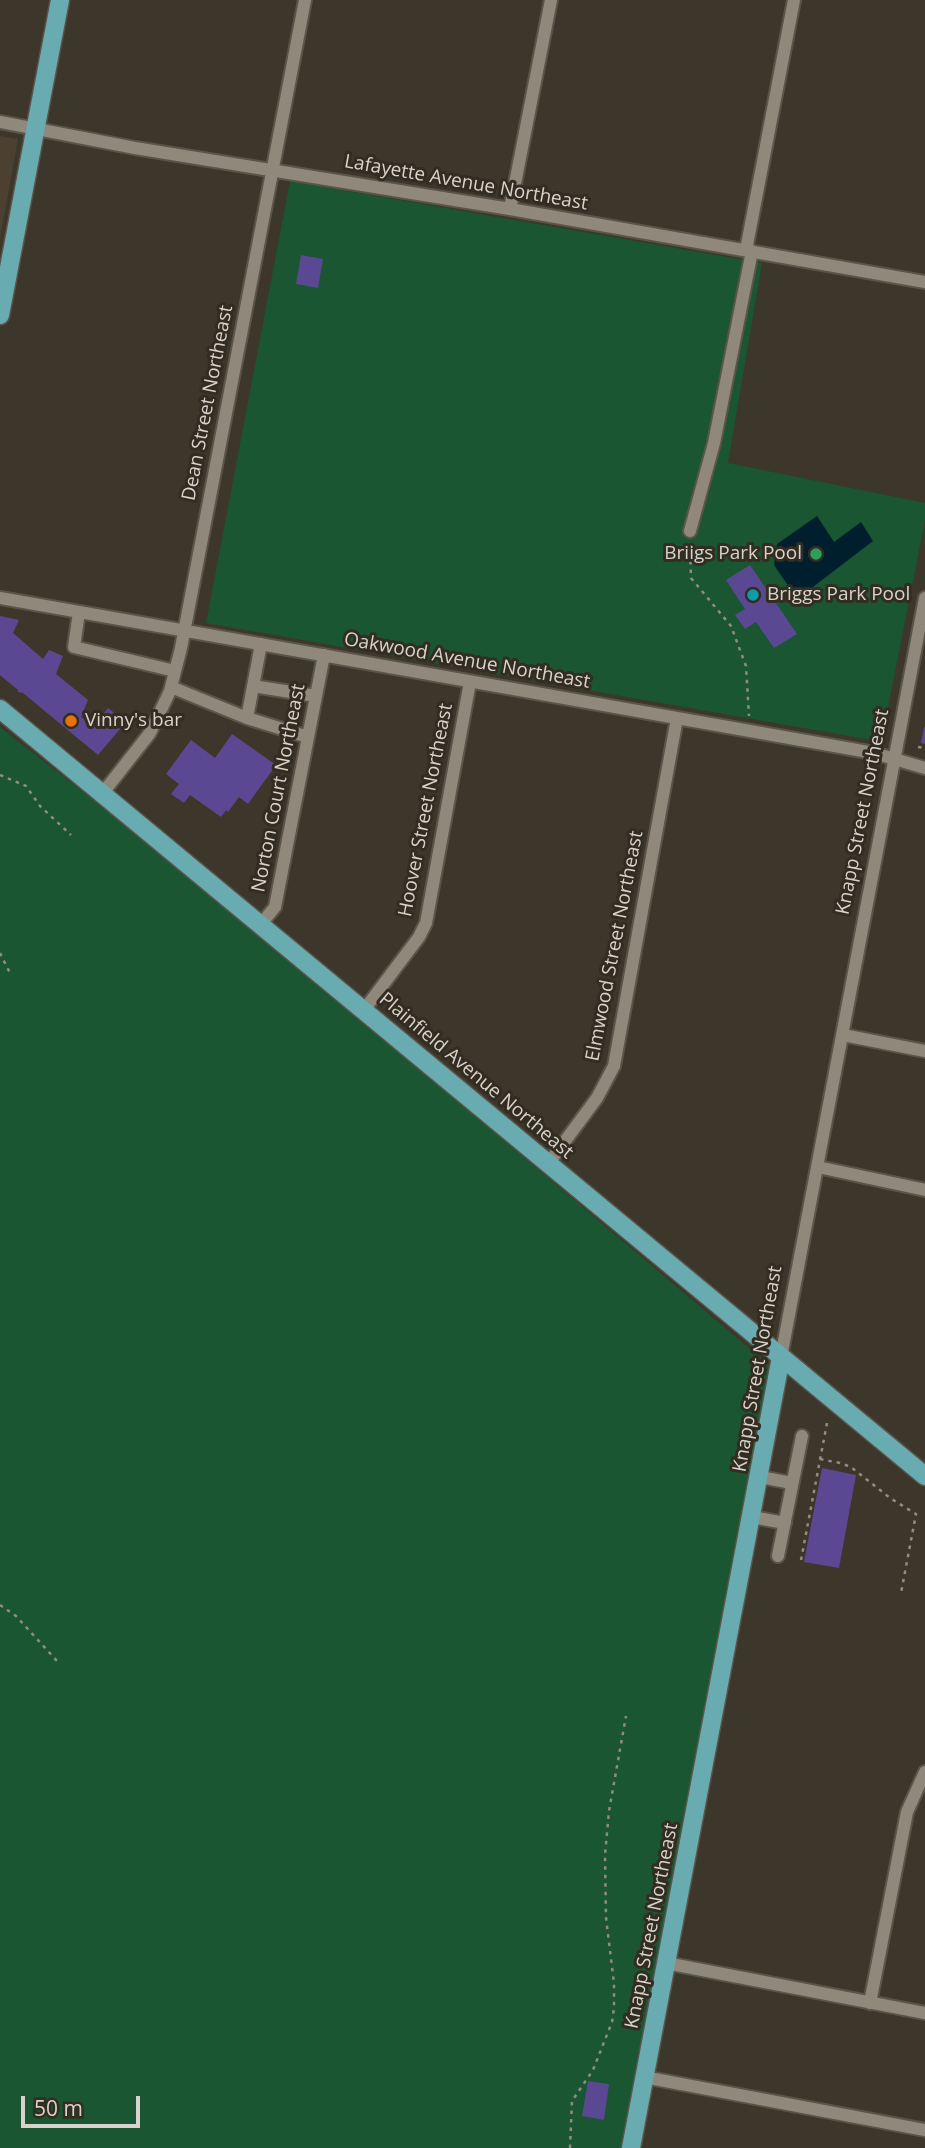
<!DOCTYPE html>
<html>
<head>
<meta charset="utf-8">
<style>
  body { margin:0 }
  #map { position:relative; width:925px; height:2148px; overflow:hidden; background:#3d372b; font-family:"Open Sans",sans-serif }
  canvas { display:block }
  .scale { position:absolute; left:21px; top:2096px; width:119px; height:32px; box-sizing:border-box; border:4px solid #d7d3cc; border-top:0; padding-left:9px; font-size:21px; line-height:24px; white-space:nowrap; color:#d7d3cc; -webkit-text-stroke:5px #332d21; paint-order:stroke }
</style>
</head>
<body>
<div id="map">
<canvas width="925" height="2148"></canvas>
<div class="scale">50 m</div>
</div>
<script>
const context = document.querySelector('canvas').getContext('2d');
context.lineJoin = 'round';
function paint(path, color) {
  context.fillStyle = color;
  context.fill(path, 'evenodd');
}
function trace(path, color, width, dash) {
  context.strokeStyle = color;
  context.lineWidth = width;
  context.lineCap = dash ? 'butt' : 'round';
  context.setLineDash(dash || []);
  context.stroke(path);
}
function drawText(font, color, halo, rows, align = 'center') {
  context.font = font + ' "Open Sans",sans-serif';
  context.lineWidth = 6;
  context.setLineDash([]);
  context.textBaseline = 'middle';
  context.strokeStyle = halo;
  context.fillStyle = color;
  for (const [text, x, y, turn = 0] of rows) {
    context.save();
    context.translate(x, y);
    context.rotate((+turn || 0) * Math.PI / 180);
    context.textAlign = isNaN(turn) ? turn : align;
    if (halo) context.strokeText(text, 0, 0);
    context.fillText(text, 0, 0);
    context.restore();
  }
}
paint(new Path2D(`
  M0 136 18 139 0 239Z`), '#4c4031');
paint(new Path2D(`
  M290 181 762 263 728 463 925 503V520L883 733 879 738 872 740 206 623Z
  M0 727 219 898 770 1366 622 2148H0Z`), '#195631');
paint(new Path2D(`
  M817 516 834 542 861 522 873 541 809 590 789 587 774 565 777 544Z`), '#001f2e');
paint(new Path2D(`
  M301 255 323 259 318 288 296 284Z
  M750 565 797 634 774 648 756 622 745 629 735 615 745 609 726 580Z
  M0 616 19 620 13 633 43 659 49 650 63 656 56 674 88 700 81 717 94 726 108 708 126 722 98 755 23 693 18 692V690L0 675Z
  M924 727H925V744L921 743Z
  M232 734 276 765 248 804 239 797 228 812 226 810 221 817 190 795 184 803 171 794 179 784 166 774 191 740 215 758Z
  M822 1468 856 1475 839 1568 804 1562Z
  M588 2081 609 2084 604 2120 582 2116Z`), '#5b4893');
const minor = new Path2D(`
  M0 122 135 148 510 209 925 282
  M510 209 551 0
  M746 250 794 0
  M690 531 714 443 752 251
  M0 598 874 753 925 768
  M79 612 74 647 175 671
  M253 686 316 696
  M171 687 247 718 308 737
  M247 718 261 644
  M102 794 150 733 170 691 181 648 305 0
  M261 924 275 907 324 655
  M364 1010 419 937 426 923 470 682
  M843 1035 925 1051
  M548 1164 597 1098 614 1066 677 718
  M818 1167 925 1190
  M781 1357 925 598
  M760 1477 792 1483
  M752 1517 785 1523
  M778 1556 802 1436
  M666 1963 925 2013
  M870 2003 907 1812 925 1772
  M644 2077 925 2130`);
const major = new Path2D(`
  M0 315 60 0
  M0 709 925 1476
  M631 2148 781 1357`);
trace(minor, '#5a544a', 16);
trace(major, '#5a544a', 21);
trace(new Path2D(`
  M690 544 691 578 731 626 746 666 749 716
  M918 747 925 748
  M0 775 26 786 40 806 71 835
  M0 953 11 975
  M820 1459 840 1463 851 1467 890 1498 916 1514 901 1593
  M801 1560 827 1423
  M0 1605 16 1616 57 1661
  M570 2148 572 2101 593 2070 612 2022 614 2008V1983L606 1918 605 1855 609 1811 626 1716`), '#918c82', 2.5, [3.5, 5]);
trace(minor, '#90897b', 12);
trace(major, '#68abb0', 18);
for (const [x, y, r, color] of [
  [816,554,7,"#2e9e5b"],
  [753,595,7,"#0f9aa8"],
  [71,721,7,"#e8710a"]
]) {
  const dot = new Path2D();
  dot.arc(x, y, r, 0, 2 * Math.PI);
  context.fillStyle = color;
  context.fill(dot);
  trace(dot, '#332d21', 2.5);
}
drawText('19px', '#d7d3cc', '#332d21', [
  ["Lafayette Avenue Northeast",466,183,10],
  ["Dean Street Northeast",208,403,-79],
  ["Oakwood Avenue Northeast",467,661,10],
  ["Norton Court Northeast",279,788,-79],
  ["Hoover Street Northeast",426,810,-79],
  ["Knapp Street Northeast",863,812,-79],
  ["Elmwood Street Northeast",615,946,-79],
  ["Plainfield Avenue Northeast",476,1076,40],
  ["Knapp Street Northeast",758,1369,-80],
  ["Knapp Street Northeast",652,1926,-79]
]);
drawText('19px', '#d7d3cc', '#332d21', [
  ["Briigs Park Pool",802,554,"right"],
  ["Briggs Park Pool",767,595],
  ["Vinny's bar",85,721]
], 'left');
</script>
</body>
</html>
